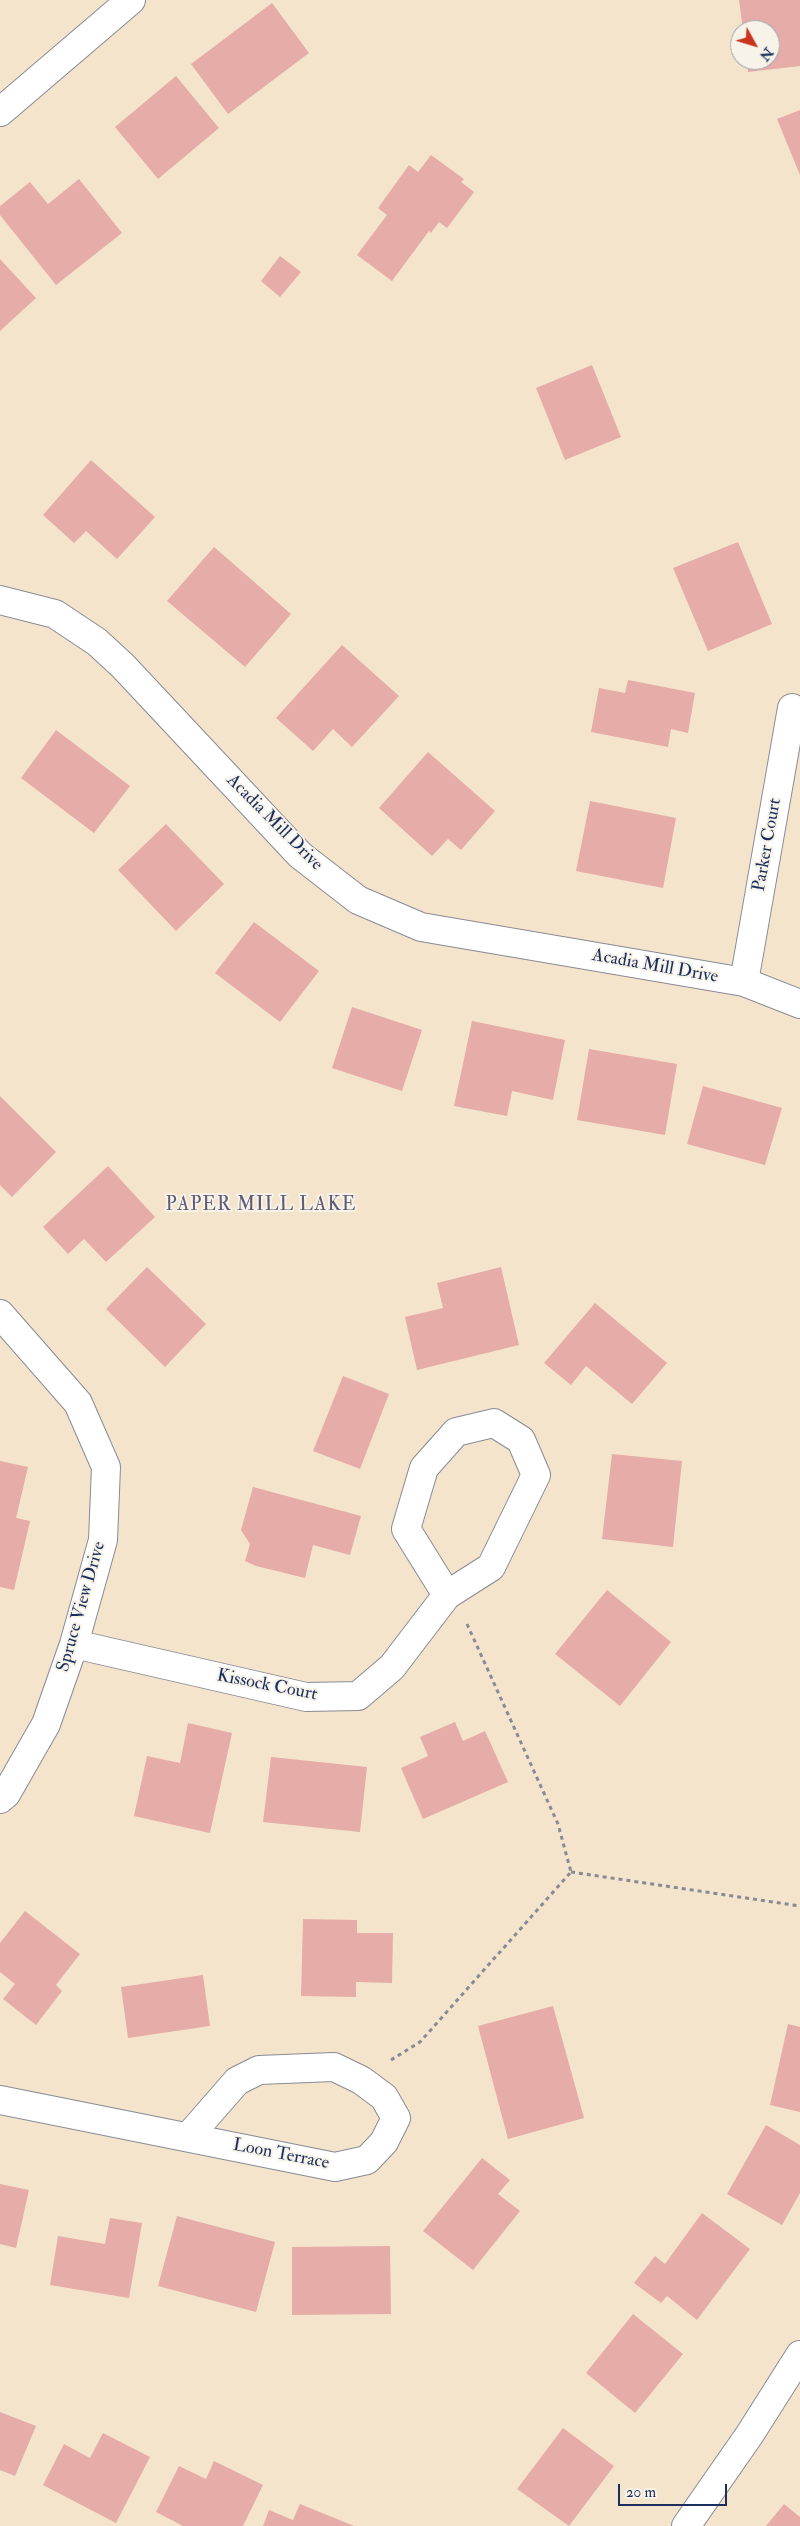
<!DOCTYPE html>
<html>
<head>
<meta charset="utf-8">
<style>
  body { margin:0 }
  #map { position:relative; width:800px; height:2526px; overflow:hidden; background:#f5e4cc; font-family:"IM FELL Double Pica",serif }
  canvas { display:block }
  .north { position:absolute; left:730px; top:20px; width:50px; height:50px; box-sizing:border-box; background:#f7f3e8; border:1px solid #9fa5b1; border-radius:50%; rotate:129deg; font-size:14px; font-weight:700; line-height:20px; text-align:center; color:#1b2f5e }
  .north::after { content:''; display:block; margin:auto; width:18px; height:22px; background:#c8321e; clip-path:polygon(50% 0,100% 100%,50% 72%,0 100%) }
  .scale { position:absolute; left:618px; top:2484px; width:109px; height:22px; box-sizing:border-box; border:2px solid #1b2f5e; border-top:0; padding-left:6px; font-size:15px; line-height:18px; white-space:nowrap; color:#1b2f5e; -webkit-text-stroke:4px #f7f3e8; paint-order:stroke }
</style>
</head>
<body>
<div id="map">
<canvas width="800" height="2526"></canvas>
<div class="north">N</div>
<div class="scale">20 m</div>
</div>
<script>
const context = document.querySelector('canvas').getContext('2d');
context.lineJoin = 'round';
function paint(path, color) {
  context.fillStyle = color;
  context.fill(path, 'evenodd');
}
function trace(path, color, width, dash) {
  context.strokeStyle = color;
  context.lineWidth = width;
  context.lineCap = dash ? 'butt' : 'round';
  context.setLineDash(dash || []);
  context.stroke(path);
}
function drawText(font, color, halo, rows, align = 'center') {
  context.font = font + ' "IM FELL Double Pica",serif';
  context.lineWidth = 4;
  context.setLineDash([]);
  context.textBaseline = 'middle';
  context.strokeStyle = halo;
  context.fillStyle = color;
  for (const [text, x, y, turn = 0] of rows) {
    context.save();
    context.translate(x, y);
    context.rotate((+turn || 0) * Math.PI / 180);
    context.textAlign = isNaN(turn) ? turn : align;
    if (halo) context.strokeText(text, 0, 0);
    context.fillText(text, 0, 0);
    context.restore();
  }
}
paint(new Path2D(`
  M739 0H800V66L748 72 747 60H770V30H743Z
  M272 3 309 53 228 114 191 64Z
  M176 76 219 128 158 179 115 127Z
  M800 110V175L777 119Z
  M431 155 464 179 461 182 474 192 447 228 439 222 431 233 429 231 392 281 357 255 387 215 378 208 409 165 418 172Z
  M79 179 122 233 56 285 0 215V206L30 182 48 204Z
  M280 256 301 272 280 297 261 281Z
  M0 259 36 298 0 331Z
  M592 365 621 437 565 460 536 388Z
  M91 460 155 517 117 559 86 531 74 543 43 515Z
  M738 542 772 624 708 651 673 568Z
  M214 547 291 614 245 667 167 601Z
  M342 645 399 696 352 747 333 729 313 751 276 718Z
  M628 680 695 693 688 733 671 729 668 747 591 732 599 688 625 693Z
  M56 730 130 786 94 833 21 778Z
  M428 752 495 811 461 850 448 839 432 856 379 808Z
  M590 801 676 818 663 888 576 871Z
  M166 824 224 884 176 931 118 870Z
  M254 922 319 971 280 1022 215 973Z
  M352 1007 422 1030 402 1091 332 1068Z
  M472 1021 565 1040 553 1100 512 1091 507 1116 454 1106Z
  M589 1049 677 1064 665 1135 577 1120Z
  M703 1086 782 1108 765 1165 687 1144Z
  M0 1096 56 1152 12 1197 0 1185Z
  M108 1166 155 1217 106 1262 84 1239 68 1254 43 1227Z
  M147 1267 206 1324 165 1367 106 1309Z
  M501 1267 519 1345 417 1370 405 1317 443 1308 437 1283Z
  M595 1303 667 1363 632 1404 586 1366 571 1385 544 1363Z
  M343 1376 389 1394 360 1469 313 1451Z
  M612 1454 682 1461 673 1547 602 1539Z
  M0 1461 28 1467 16 1518 30 1521 14 1590 0 1587Z
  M253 1487 361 1516 350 1555 313 1545 305 1578 256 1566 245 1561 250 1544 241 1530Z
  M607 1590 671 1642 620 1706 555 1654Z
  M455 1722 463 1741 485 1731 508 1782 423 1819 401 1768 428 1756 420 1737Z
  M188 1723 232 1733 210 1833 134 1816 147 1756 180 1763Z
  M271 1757 367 1767 360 1832 263 1822Z
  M25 1911 80 1954 56 1985 62 1991 36 2025 3 1999 15 1984 0 1972V1943Z
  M303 1919 357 1920V1933H393L392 1983 356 1982V1997L301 1996Z
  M203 1975 210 2026 128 2038 121 1987Z
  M553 2006 584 2118 508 2139 478 2026Z
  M788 2024 800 2027V2112L770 2105Z
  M766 2125 800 2145V2193L782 2225 727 2194Z
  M482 2158 510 2180 498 2194 520 2211 473 2270 423 2231Z
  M0 2184 29 2190 16 2248 0 2244Z
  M702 2213 750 2249 697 2320 667 2296 661 2303 634 2283 655 2256 665 2264Z
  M177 2216 275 2242 256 2312 158 2286Z
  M110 2218 142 2223 129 2298 50 2285 58 2236 105 2244Z
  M390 2246 391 2314 292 2315V2247Z
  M633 2314 683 2354 635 2413 586 2373Z
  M0 2412 36 2426 15 2476 0 2470Z
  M563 2428 614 2466 569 2526 517 2489Z
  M103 2433 150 2457 116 2523 43 2485 64 2444 90 2458Z
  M214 2461 263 2485 243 2526H183L156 2512 179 2466 206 2479Z
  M300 2504 354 2526H263L269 2510 293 2520Z
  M784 2504 800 2517V2526H766Z`), '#e5aca8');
const minor = new Path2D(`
  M0 600 55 614 97 642 123 666 300 855 358 900 421 927 744 982 800 1004
  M744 982 792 708
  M0 1314 78 1403 106 1467 103 1540 74 1644 46 1724 6 1794 0 1799
  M74 1644 306 1697 358 1696 392 1667 447 1595 491 1567 536 1475 521 1440 494 1423 456 1432 424 1468 406 1529 447 1595
  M0 2100 335 2167 367 2160 384 2142 396 2118 384 2097 361 2080 334 2067 259 2070 237 2081 189 2136
  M686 2526 750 2434 800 2355`);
const tertiary = new Path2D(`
  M0 112 131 0`);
trace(minor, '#888a95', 30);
trace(tertiary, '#888a95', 30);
trace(new Path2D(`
  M467 1624 558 1824 571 1872
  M571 1872 800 1906
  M391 2060 420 2042 571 1872`), '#888a95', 3, [4, 4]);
trace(minor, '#fff', 28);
trace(tertiary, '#fff', 28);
drawText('18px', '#1b2f5e', '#f7f3e8', [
  ["Acadia Mill Drive",274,823,45],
  ["Parker Court",768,845,-80],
  ["Acadia Mill Drive",655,967,10],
  ["Spruce View Drive",82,1607,-74],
  ["Kissock Court",267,1686,11],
  ["Loon Terrace",281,2155,11]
]);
context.letterSpacing = '1px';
drawText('19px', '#625b78', '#f7f3e8', [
  ["PAPER MILL LAKE",261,1206]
]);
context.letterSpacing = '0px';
</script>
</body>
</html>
